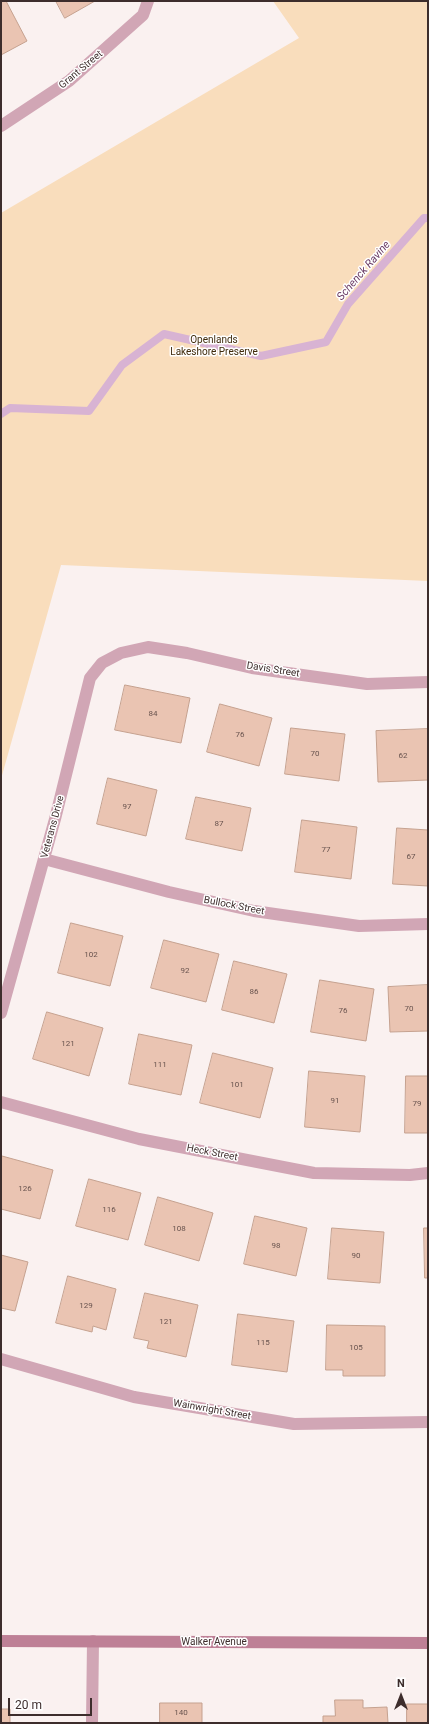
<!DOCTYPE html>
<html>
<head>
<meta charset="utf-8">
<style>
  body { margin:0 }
  #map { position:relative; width:429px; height:1724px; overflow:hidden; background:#faf1f0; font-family:Roboto,sans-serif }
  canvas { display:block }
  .frame { position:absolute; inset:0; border:2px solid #3d2d2c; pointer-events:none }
  .north { position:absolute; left:381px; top:1676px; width:40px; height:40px; -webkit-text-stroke:3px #fff; paint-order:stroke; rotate:0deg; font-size:11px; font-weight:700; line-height:16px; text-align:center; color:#3d2d2c }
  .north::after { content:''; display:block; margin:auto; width:14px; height:18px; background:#3d2d2c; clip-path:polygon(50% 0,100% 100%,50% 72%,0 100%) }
  .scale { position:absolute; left:8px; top:1698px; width:84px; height:18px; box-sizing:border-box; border:2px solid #3d2d2c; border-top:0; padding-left:5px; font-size:12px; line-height:14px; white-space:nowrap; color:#3d2d2c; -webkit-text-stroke:3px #fff; paint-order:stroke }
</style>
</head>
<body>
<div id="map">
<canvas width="429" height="1724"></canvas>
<div class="frame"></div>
<div class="north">N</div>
<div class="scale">20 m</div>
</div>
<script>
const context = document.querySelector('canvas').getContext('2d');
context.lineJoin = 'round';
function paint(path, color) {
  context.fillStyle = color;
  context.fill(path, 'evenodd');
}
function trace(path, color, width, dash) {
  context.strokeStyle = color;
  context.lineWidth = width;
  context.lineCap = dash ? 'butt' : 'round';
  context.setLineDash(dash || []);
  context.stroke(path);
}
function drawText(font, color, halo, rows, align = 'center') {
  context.font = font + ' Roboto,sans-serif';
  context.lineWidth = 3;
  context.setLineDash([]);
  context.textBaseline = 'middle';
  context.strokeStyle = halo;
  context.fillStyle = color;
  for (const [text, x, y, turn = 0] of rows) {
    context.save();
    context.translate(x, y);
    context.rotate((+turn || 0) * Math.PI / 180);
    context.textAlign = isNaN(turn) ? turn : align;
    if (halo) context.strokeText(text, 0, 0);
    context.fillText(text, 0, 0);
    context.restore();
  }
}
paint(new Path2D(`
  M273 1H428V581L61 565 1 779V213L299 38Z`), '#f9ddbc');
trace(new Path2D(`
  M1 414 10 408 89 411 122 365 164 334 261 356 326 342 348 304 424 218H428`), '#d8b3d3', 8);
const building = new Path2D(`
  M1 1H6L27 41 1 55Z
  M56 1H95L65 18Z
  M125 685 190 698 181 743 115 730Z
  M220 704 272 718 259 766 207 752Z
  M291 728 345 734 339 781 285 774Z
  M428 729V780L378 782 376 731Z
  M108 778 157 790 146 836 97 824Z
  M196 797 251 808 242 851 186 839Z
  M302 820 357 827 351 879 295 872Z
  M397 828 428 830V886L393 884Z
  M71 923 123 936 110 986 58 973Z
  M164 940 219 954 206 1002 151 988Z
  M234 961 287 974 274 1023 222 1010Z
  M320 980 374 989 366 1041 311 1032Z
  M428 985V1031L390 1032 388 987Z
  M47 1012 103 1028 89 1076 33 1059Z
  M139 1034 192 1045 181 1095 129 1084Z
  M213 1053 273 1068 260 1118 200 1103Z
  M309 1071 365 1076 360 1132 305 1127Z
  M406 1076H428V1133H405Z
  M2 1156 53 1170 40 1219 1 1209Z
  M89 1179 141 1193 128 1240 76 1226Z
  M158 1197 213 1213 199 1261 145 1245Z
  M255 1216 307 1228 296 1276 244 1264Z
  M332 1228 384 1232 380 1283 328 1279Z
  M424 1228H428V1278H425Z
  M1 1255 28 1262 15 1311 1 1308Z
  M68 1276 116 1289 106 1330 93 1326 92 1332 56 1323Z
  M145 1293 198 1305 186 1357 147 1348 149 1341 134 1338Z
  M238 1314 294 1321 287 1372 232 1365Z
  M327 1325 385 1326V1376H343V1370H326Z
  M335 1700H363V1708L387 1707 388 1723H323V1716H335Z
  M160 1703H202V1723H160Z
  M407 1704H428V1723H407Z
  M1 1709H10V1723H1Z`);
paint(building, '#eac4b2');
trace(building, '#c5a18f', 1);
trace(new Path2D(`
  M1 126 69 81 143 15 148 1
  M44 859 169 892 254 911 359 926 428 924
  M1 1013 55 819 90 678 102 663 121 653 148 647 187 653 252 668 367 684 428 682
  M1 1102 139 1139 314 1173 410 1175 428 1173
  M1 1359 134 1397 294 1424 428 1422
  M92 1723 93 1641`), '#d1a6b5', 12);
trace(new Path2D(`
  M1 1641 428 1643`), '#be8096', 12);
drawText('8px', '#68534e', null, [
  ["84",153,714],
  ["76",240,735],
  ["70",315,754],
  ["62",403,756],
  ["97",127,807],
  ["87",219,824],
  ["77",326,850],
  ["67",411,857],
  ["102",91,955],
  ["92",185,971],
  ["86",254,992],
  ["70",409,1009],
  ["76",343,1011],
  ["121",68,1044],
  ["111",160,1065],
  ["101",237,1085],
  ["91",335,1101],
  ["79",417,1104],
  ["126",25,1189],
  ["116",109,1210],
  ["108",179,1229],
  ["98",276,1246],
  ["90",356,1256],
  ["129",86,1306],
  ["121",166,1322],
  ["115",263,1343],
  ["105",356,1348],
  ["140",181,1713]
]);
drawText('10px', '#3d2d2c', '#fff', [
  ["Grant Street",81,70,-40],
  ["Davis Street",273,670,9],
  ["Veterans Drive",53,827,-75],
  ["Bullock Street",234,906,11],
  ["Heck Street",212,1153,11],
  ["Wainwright Street",212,1410,10],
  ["Walker Avenue",214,1642]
]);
drawText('10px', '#3f2a0b', '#fff', [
  ["Openlands",214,340],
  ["Lakeshore Preserve",214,352]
]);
drawText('italic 11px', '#693a64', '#fff', [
  ["Schenck Ravine",364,271,-49]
]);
</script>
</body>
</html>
